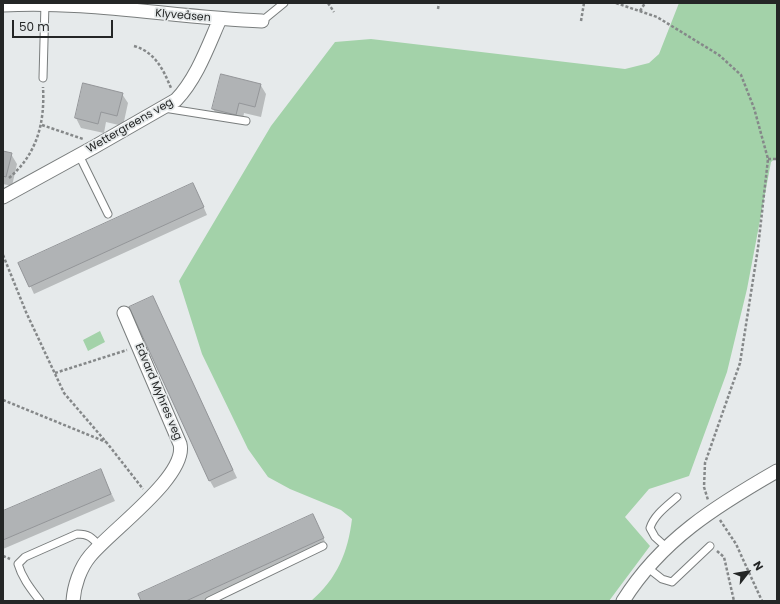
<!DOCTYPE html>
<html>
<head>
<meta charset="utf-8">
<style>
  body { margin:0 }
  #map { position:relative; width:780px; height:604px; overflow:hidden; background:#e6eaeb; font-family:Poppins,sans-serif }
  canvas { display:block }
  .frame { position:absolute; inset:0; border:4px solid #242626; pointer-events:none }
  .north { position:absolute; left:728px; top:552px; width:40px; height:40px; -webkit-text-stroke:3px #e6eaeb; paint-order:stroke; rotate:59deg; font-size:11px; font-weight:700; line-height:16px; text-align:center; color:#242626 }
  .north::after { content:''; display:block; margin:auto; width:14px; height:18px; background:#242626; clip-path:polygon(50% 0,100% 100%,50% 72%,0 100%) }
  .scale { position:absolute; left:12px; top:20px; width:101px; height:18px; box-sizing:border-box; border:2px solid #242626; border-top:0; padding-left:5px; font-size:12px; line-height:14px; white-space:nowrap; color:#242626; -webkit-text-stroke:3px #e6eaeb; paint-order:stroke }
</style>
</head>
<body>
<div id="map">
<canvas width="780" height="604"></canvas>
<div class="frame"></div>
<div class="north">N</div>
<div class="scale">50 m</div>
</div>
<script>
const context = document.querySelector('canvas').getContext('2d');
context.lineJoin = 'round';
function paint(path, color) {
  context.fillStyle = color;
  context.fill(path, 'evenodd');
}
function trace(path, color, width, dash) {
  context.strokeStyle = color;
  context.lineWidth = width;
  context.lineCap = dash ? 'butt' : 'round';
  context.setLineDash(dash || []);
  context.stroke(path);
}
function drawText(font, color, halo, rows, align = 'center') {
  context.font = font + ' Poppins,sans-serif';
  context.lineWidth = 3.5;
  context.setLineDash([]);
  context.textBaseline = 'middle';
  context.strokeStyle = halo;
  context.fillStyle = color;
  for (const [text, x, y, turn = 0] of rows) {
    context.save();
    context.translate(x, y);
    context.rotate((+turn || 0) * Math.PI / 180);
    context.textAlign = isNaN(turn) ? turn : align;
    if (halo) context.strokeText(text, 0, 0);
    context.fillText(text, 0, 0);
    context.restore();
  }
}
paint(new Path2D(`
  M679 3H777V157L771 162 747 289 727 372 689 476 649 489 625 517 650 546 609 601H311C337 579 348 552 352 519L341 510 290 489 268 477 248 449 202 354 179 281 271 126 335 42 371 39 625 69 649 63 659 54Z
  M100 331 105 342 88 351 83 340Z`), '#a3d2a9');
paint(new Path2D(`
  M83 84 122 94 128 103 123 126 106 122 104 133 81 128 76 118Z
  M260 84 266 94 261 117 244 113 242 124 219 119 213 109Z
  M3 152 11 154 17 164 12 186 3 184Z
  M197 192 207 215 34 294 20 263Z
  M153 297 237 478 214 488 210 481Z
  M104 478 115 501 3 549V512Z
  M316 522 327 546 206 601H142Z`), '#0003');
const building = new Path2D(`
  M221 74 261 84 255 107 239 103 236 115 212 109Z
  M83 83 123 93 117 116 101 112 98 124 75 118Z
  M3 151 12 153 6 177 3 176Z
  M193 183 204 207 29 287 18 263Z
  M153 296 233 470 209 481 129 307Z
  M101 469 111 494 3 540V511Z
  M313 514 324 538 186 601H141L138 594Z`);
paint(building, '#b0b3b5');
trace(building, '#939598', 1);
const lane = new Path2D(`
  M262 21 284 3
  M43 78 45 3
  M164 108 246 121
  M79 155 108 214
  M666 547 655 537 650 528C654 515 667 506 677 497
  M648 568 662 579 672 582 710 546
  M40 601C31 589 22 578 18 564L25 557 77 534C88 534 92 537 99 546
  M209 601 323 546`);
const street = new Path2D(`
  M3 5C87 0 177 18 262 21
  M3 197 94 147 176 100C197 78 208 46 220 19
  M73 601C74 586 80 568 90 556 110 531 188 476 180 444L124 313
  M623 601C661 540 716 506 777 471`);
trace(lane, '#797d7d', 9);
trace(street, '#797d7d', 15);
trace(new Path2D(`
  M328 3 334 12
  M616 3 657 17 719 55 741 75 754 108 768 159 758 248 740 363 705 463 704 487 708 500
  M438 9 439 3
  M640 11 645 3
  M581 21 584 3
  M134 46C155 52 163 69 171 88
  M42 125 83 139
  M768 159H777
  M9 178C37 154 45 123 43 87
  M3 255 26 312 64 393 107 443 143 489
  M55 373 127 350
  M3 400 106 442
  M720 520 736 544 762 601
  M717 551 724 557 734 601
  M3 556 10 559`), '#858889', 2.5, [3, 2]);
trace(lane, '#fff', 7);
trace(street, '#fff', 13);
drawText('11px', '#242626', '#e6eaeb', [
  ["Klyveåsen",183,16,5],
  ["Wettergreens veg",130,126,-30],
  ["Edvard Myhres veg",158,392,67]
]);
</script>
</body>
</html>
